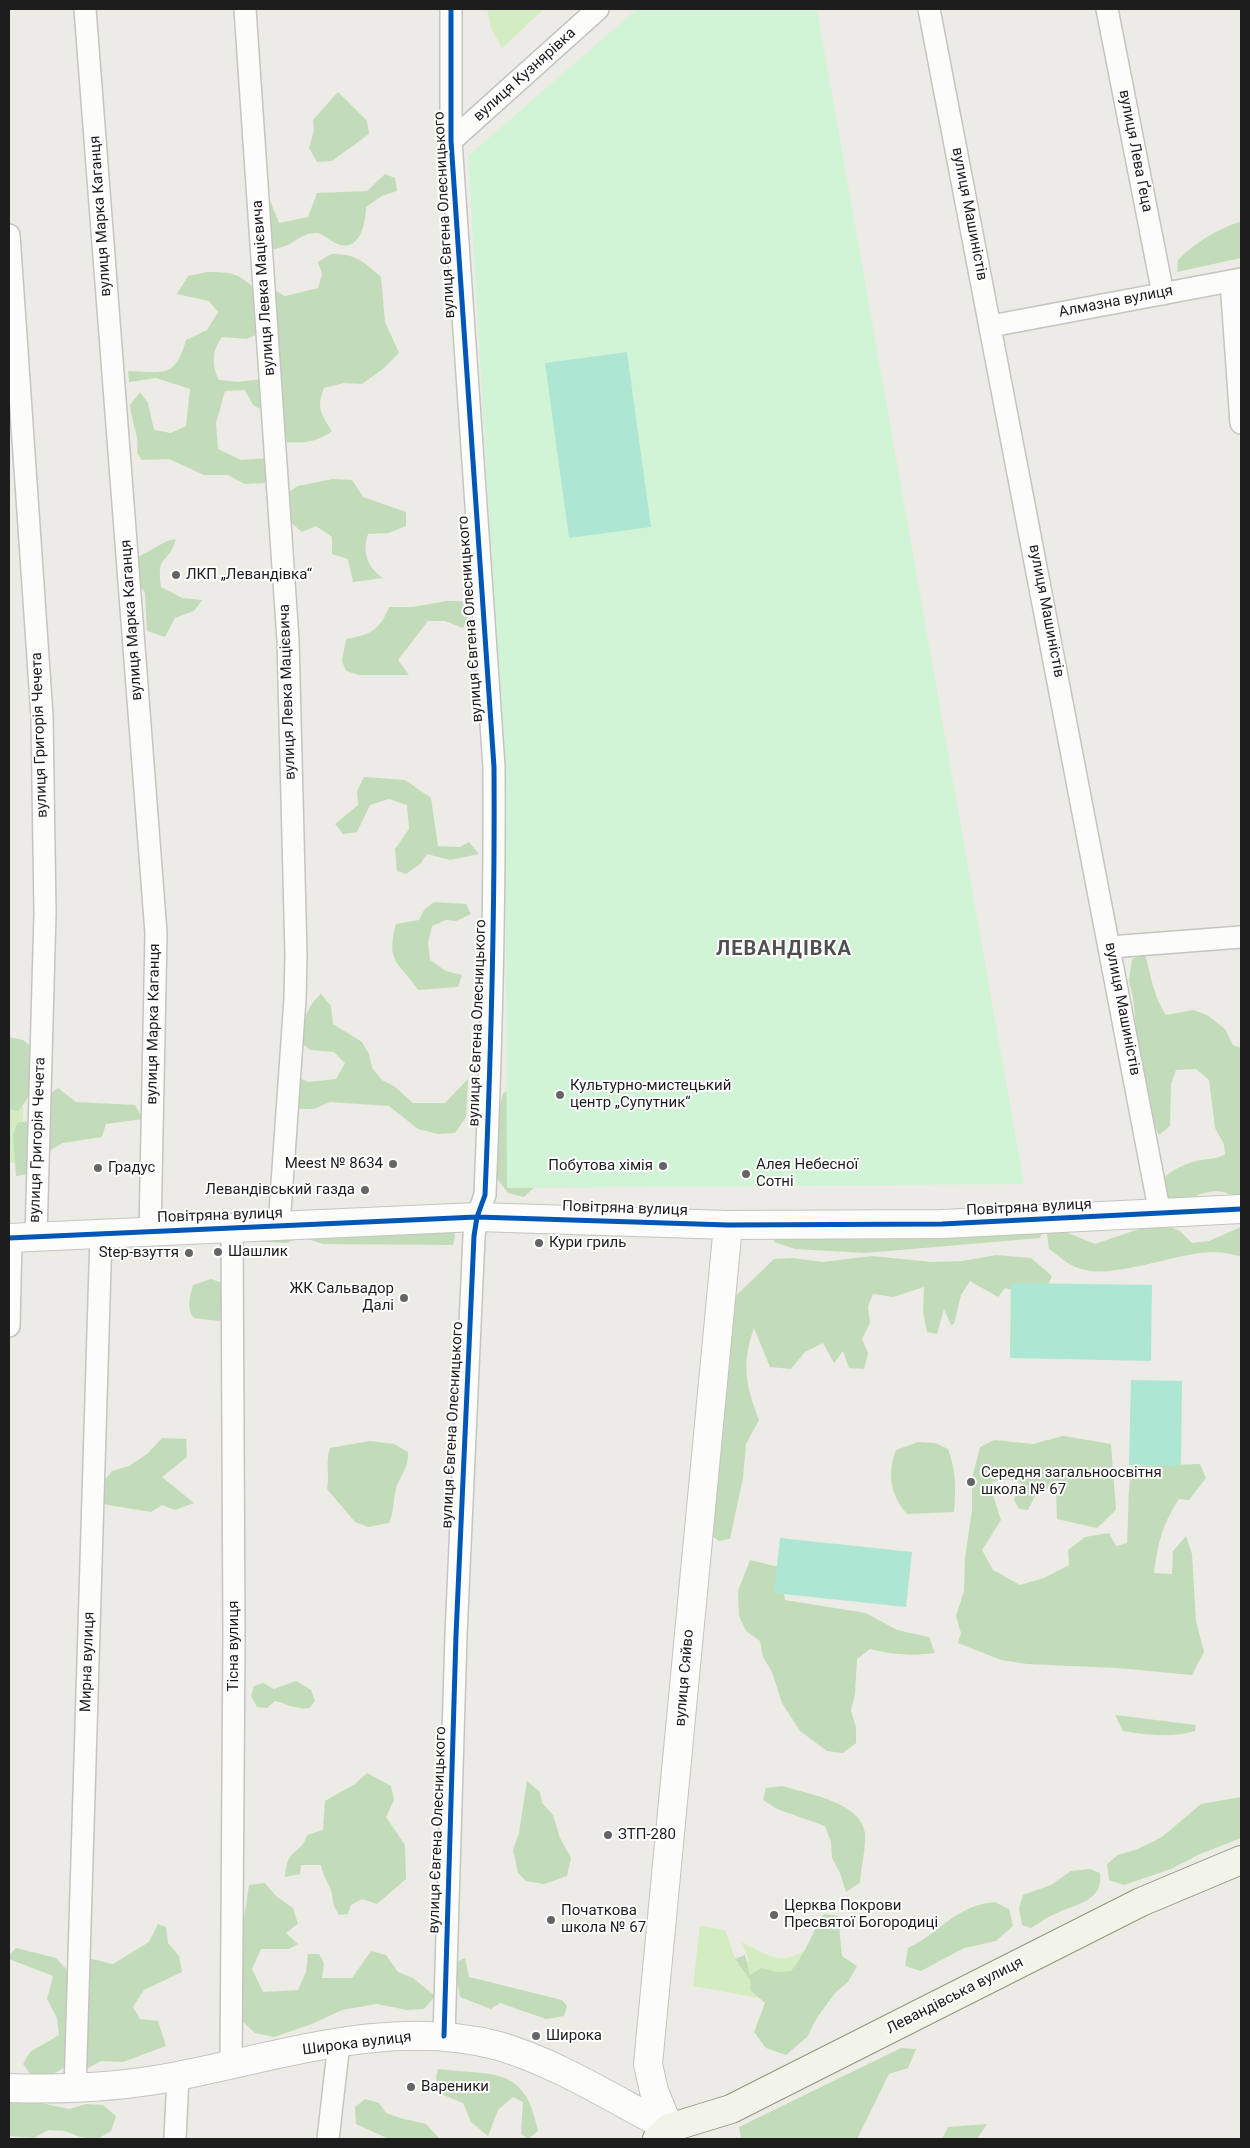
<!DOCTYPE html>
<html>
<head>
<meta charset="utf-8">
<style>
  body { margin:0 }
  #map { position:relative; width:1250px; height:2148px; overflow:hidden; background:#ecebe5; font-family:Roboto,sans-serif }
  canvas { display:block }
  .frame { position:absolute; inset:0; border:10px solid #1d1d1d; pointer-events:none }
</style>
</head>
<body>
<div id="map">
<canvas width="1250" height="2148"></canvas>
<div class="frame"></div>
</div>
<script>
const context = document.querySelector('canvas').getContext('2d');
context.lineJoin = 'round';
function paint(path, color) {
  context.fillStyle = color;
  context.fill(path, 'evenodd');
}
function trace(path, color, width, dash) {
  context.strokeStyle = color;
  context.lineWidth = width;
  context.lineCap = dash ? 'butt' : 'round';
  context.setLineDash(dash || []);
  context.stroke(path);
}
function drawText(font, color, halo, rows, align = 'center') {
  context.font = font + ' Roboto,sans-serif';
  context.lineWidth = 4;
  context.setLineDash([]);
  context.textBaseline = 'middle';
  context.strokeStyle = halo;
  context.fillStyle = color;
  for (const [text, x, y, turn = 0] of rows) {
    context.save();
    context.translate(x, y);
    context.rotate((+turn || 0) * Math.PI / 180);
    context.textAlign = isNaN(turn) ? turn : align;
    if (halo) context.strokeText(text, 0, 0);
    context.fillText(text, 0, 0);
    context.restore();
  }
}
paint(new Path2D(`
  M487 9H544L502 48 491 28Z
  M9 1086H23V1162L9 1163Z
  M700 1926 725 1930 737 1964 749 1961 742 1942C775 1960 785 1967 817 1942L803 2006 693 1986Z`), '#d4ecc2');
paint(new Path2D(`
  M338 92 367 121 369 134 332 161 317 162 309 148 314 130 313 120Z
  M385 174 395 178 397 191 382 196 366 207C366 222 360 253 338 244 331 242 324 234 317 233 304 232 295 242 285 246 280 248 274 249 269 250L265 208 269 198 279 223 308 217 317 193 367 191Z
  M1241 221V258L1177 272 1178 260C1196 241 1217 230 1241 221Z
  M331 254C356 254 363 261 381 277L385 322 399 353 383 369 362 384 344 383 324 388C316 407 321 415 332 431 318 442 305 443 287 442L280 407 274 290 285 296 318 288 322 274 318 262Z
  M207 272C231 272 239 273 256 290L258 334 247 339 222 337C212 350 211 365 219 380L238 382 261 379 265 390 260 409 253 405 245 390 225 391 216 423 218 449 241 460 268 458 279 476 264 483 245 484 228 475H204L169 459 142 460 137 453C140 436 131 422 130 405L140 392 148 403 154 430 171 433 186 426 190 389 156 378 129 382 128 371C163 372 175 379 186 340L207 330 218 312 209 301 177 294 188 276Z
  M333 479 352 480 363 497 406 512V526L389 533 368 534C362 552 367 567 383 578L353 582 348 559 332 554V537L316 526 302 532 288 520 286 494 298 486Z
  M176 539C169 565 156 552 161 587L182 598 202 600 194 611 175 618 165 637 147 631 145 593 133 573 136 558 167 541Z
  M446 601H462L468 617 463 628 445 621H428L398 660 409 675H359L346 671 342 661 346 639C370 635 380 630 389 607H413Z
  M364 777 405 780 431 798 438 846 460 847 469 842 479 854 450 860 427 854 420 864 406 874 397 871 395 849 409 829 407 805 389 799 370 805 357 832 343 834 335 824 358 805 357 791Z
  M434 902 466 904 471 914 456 921 446 920 432 926 428 943 430 960 446 971 462 975 458 987 418 990C400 962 385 964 396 924L419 920 424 910Z
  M1145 954C1151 975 1153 996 1166 1015L1193 1010 1207 1015 1225 1029 1233 1045 1241 1048V1199C1222 1190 1217 1189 1197 1195L1189 1208 1173 1207 1165 1195V1177C1175 1168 1188 1162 1202 1160 1213 1158 1214 1160 1225 1154L1224 1144 1215 1128 1209 1080 1196 1069 1176 1070 1171 1084 1170 1126 1159 1135 1152 1120 1140 1070 1133 997 1129 981 1132 959Z
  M321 994 331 1006 333 1024 362 1042 369 1054 372 1068 382 1080 394 1086 413 1103H445L468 1079 466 1117 455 1133 438 1134 418 1129 389 1106 330 1102 314 1109H300L288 1098 293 1076 309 1082 336 1079 345 1063 334 1052 310 1050 300 1042C303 1022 306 1007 321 994Z
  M9 1037 23 1040 38 1052C35 1074 34 1095 18 1111L9 1109Z
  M518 1082 540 1182 524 1197 508 1193 496 1177 491 1139 503 1094Z
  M58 1088 76 1102 135 1105 143 1119 106 1124 102 1137 63 1143 49 1151 46 1097Z
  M28 1121 32 1137 30 1174 16 1176 13 1136 17 1123Z
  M450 1219 455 1236 453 1245 323 1244 301 1237 287 1243 246 1241Z
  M1164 1225 1180 1231 1192 1243 1209 1241 1241 1227V1256C1233 1255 1223 1252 1215 1252 1175 1252 1113 1281 1078 1268 1068 1265 1058 1255 1049 1249L1047 1233 1063 1231 1095 1244 1148 1226Z
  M1043 1227 1040 1238 865 1253 795 1249 774 1242 777 1232Z
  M996 1255 1031 1258 1052 1276 1042 1297 1005 1288 998 1297 970 1281 961 1295 954 1324 951 1325 944 1309 937 1334 927 1332 923 1312 924 1287 893 1297 873 1294 868 1306 870 1323 862 1339 868 1353 864 1369 849 1368 843 1351 834 1363 823 1343 805 1352 791 1369 770 1367 754 1328C741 1364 746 1386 759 1420L746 1444 743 1478 730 1539 719 1541 707 1532 725 1306 774 1259 792 1258 823 1262 872 1256 932 1262 962 1261Z
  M211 1279 222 1283 225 1315 219 1321 194 1318C186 1309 190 1296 193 1285Z
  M1063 1436 1111 1444 1116 1510 1097 1528 1057 1519 1056 1490 1052 1488 1038 1490 1028 1510 1019 1509 1014 1500 1020 1483 1009 1479 992 1482 991 1489 1001 1520 982 1550 993 1570 1020 1585 1044 1578 1069 1565 1068 1550 1085 1537 1109 1533 1116 1546 1127 1543C1129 1517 1127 1492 1132 1466L1200 1464 1206 1478 1189 1500 1179 1499C1162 1525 1158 1543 1154 1573L1172 1574 1173 1551 1186 1536 1192 1554 1196 1621 1204 1652 1192 1675 1117 1668 1027 1664 1001 1660 958 1643 961 1633 956 1616 964 1591 965 1558 972 1510V1478L980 1447 994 1440 1033 1444Z
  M162 1438 186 1439 187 1457 162 1477 194 1503 175 1510 162 1505 151 1512 102 1504 103 1482 112 1471 129 1466 147 1454Z
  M370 1441 394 1444 408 1452C409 1471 398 1476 395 1493 393 1504 394 1512 389 1523L368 1527 355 1522 327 1489C330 1473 325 1464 330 1448Z
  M918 1442 935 1443 948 1449C956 1470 956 1489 954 1512L907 1514C890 1494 887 1474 896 1450Z
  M750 1560 779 1567 785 1600 866 1613 897 1630 929 1637 935 1653C913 1656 892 1655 870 1649L857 1659 855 1694 851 1711 856 1727V1743L843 1753 827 1751 800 1731 782 1703 772 1672 763 1657 760 1641 746 1631 739 1616 738 1591Z
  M296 1681 311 1690 315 1701 310 1708C296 1710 288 1704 275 1701L267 1708 257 1707 251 1696 254 1686 263 1683 274 1689Z
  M1115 1715 1196 1725 1195 1731C1173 1738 1146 1735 1123 1731Z
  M367 1773 391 1786 394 1800 386 1817 405 1845 406 1879 377 1904 362 1899 351 1905 348 1914 339 1915C330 1901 335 1900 330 1888 327 1880 322 1874 321 1865H301L300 1874 285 1877C287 1845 301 1856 307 1835L323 1830 325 1801 355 1784Z
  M527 1781 540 1792 542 1803 553 1815 560 1838 571 1858 567 1876 544 1884 526 1881 518 1873 513 1850 519 1833Z
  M782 1786C808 1794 861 1802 865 1833 866 1849 861 1867 860 1883L846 1892 840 1873 832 1858 831 1842 825 1826 777 1809 763 1800 766 1788Z
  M1241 1797V1838L1200 1854 1171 1869 1124 1885 1109 1880 1107 1864 1118 1855 1138 1849 1162 1837 1201 1804Z
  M1090 1869 1100 1873C1103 1903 1076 1903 1055 1914 1047 1917 1039 1923 1031 1928L1022 1925 1019 1908 1023 1895 1051 1885 1071 1871Z
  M265 1883 277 1897 293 1908 298 1924 286 1933 298 1944 289 1949H261L252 1969 263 1992 298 1990 306 1972 308 1954H319L324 1963 322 1978H352L371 1951 386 1955 398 1972 413 1978 435 1996 424 2009 407 2010 377 2004 342 2010 312 2024 274 2037 255 2033 243 2022 242 2012 244 1918 249 1885Z
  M995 1902 1009 1909 1013 1926 996 1941 964 1948 921 1971 905 1966 908 1948C940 1933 956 1905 995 1902Z
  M824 1914 838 1916 842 1956 857 1966 848 1982 836 1992 818 2016 807 2037 786 2055 766 2048 754 2032 765 2003 750 1990 751 1981 735 1959 745 1955 750 1975 761 1968 777 1972 791 1971C806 1954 811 1933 824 1914Z
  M158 1924 166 1927 168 1943 179 1956 182 1972 144 1990 133 2007 140 2019 158 2021 166 2046 123 2062 101 2061 88 2068H64L49 2076 31 2075 23 2064 30 2052 59 2035 57 2018 47 1999 53 1976 9 1959V1955L16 1948 56 1958 71 1974 87 1958 113 1964 149 1942Z
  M465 1958 469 1977 562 2000 567 2006 564 2016 546 2019 500 2003 491 2009 460 1997 454 1963Z
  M901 2048 916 2049 908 2068 889 2074 857 2139H741L739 2127Z
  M438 2069C495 2076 525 2065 538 2131L528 2139 521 2134 523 2102 513 2097 498 2110 488 2136 471 2122 463 2103 441 2094 436 2078Z
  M365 2099 379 2103 386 2113 400 2118 426 2124 440 2139H389L356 2124 355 2107Z
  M9 2102H37L69 2109 86 2104 103 2105 116 2116 111 2131 97 2139 80 2137 65 2131 48 2130 34 2138 9 2136Z
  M987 2124 977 2139H942L948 2127Z`), '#c2dcb9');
paint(new Path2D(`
  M637 9H817L1024 1184 507 1188 505 787 468 156Z`), '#d2f4d6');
paint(new Path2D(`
  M627 352 651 527 569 538 545 363Z
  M1011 1283 1152 1285 1151 1361 1010 1358Z
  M1131 1380 1182 1381 1181 1466 1129 1465Z
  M780 1538 912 1552 906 1607 774 1593Z`), '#aee6d4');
const minor = new Path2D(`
  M85 9 156 933 150 1232
  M245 9 288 640 296 955 295 999 279 1226
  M929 9 1160 1214
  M1107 9 1163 294
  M451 141 598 9
  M9 235 42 716 45 913 36 1237
  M1231 281 1241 423
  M991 326 1241 279
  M1110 947 1241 937
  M9 1326 11 1238
  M444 2036 456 1635 474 1236 477 1217 485 1195C491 1053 495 910 494 767L451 141V9
  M231 2064 234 1638 232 1228
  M75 2089 101 1234
  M175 2139 178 2076
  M328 2139 339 2043`);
const tertiary = new Path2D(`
  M9 1238 477 1217 728 1225 942 1224 1241 1209
  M9 2088C66 2090 122 2087 178 2076 281 2056 393 2017 499 2046 557 2063 615 2100 669 2128
  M669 2128 654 2091 648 2064 728 1225`);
const secondary = new Path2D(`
  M657 2139 669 2128 731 2109 1141 1902 1241 1860`);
trace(minor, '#c4c4c1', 24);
trace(tertiary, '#c4c4c1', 30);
trace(secondary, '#92967c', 30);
trace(minor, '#fcfcfb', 21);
trace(tertiary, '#fcfcfb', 28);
trace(secondary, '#f2f4e9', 28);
trace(new Path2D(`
  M9 1238 477 1217 728 1225 942 1224 1241 1209
  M444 2036 456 1635 474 1236 477 1217 485 1195C491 1053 495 910 494 767L451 141V9`), '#0057b8', 5);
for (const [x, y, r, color] of [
  [176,575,5,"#656563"],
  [560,1095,5,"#656563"],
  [393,1164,5,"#656563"],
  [663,1166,5,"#656563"],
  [98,1168,5,"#656563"],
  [746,1174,5,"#656563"],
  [365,1190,5,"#656563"],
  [539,1243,5,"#656563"],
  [218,1252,5,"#656563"],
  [189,1253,5,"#656563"],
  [404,1298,5,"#656563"],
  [971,1482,5,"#656563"],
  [608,1835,5,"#656563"],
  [774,1915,5,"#656563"],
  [551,1920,5,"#656563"],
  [536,2036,5,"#656563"],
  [411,2087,5,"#656563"]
]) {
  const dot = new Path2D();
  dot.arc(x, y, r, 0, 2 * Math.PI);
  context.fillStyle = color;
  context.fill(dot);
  trace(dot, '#fff', 2);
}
drawText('15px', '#1d1d1d', '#fff', [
  ["вулиця Кузнярівка",525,75,-42],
  ["вулиця Лева Ґеца",1135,151,79],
  ["вулиця Машиністів",969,214,79],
  ["вулиця Євгена Олесницького",445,215,-93],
  ["вулиця Марка Каганця",101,216,-94],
  ["вулиця Левка Мацієвича",264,288,-94],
  ["Алмазна вулиця",1116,302,-11],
  ["вулиця Машиністів",1046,611,79],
  ["вулиця Євгена Олесницького",471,619,-94],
  ["вулиця Марка Каганця",132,620,-94],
  ["вулиця Левка Мацієвича",288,692,-92],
  ["вулиця Григорія Чечета",40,735,-92],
  ["вулиця Машиністів",1122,1009,79],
  ["вулиця Євгена Олесницького",478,1023,-88],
  ["вулиця Марка Каганця",154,1024,-89],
  ["вулиця Григорія Чечета",38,1140,-88],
  ["Повітряна вулиця",1029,1208,-3],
  ["Повітряна вулиця",625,1209,2],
  ["Повітряна вулиця",220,1216,-2],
  ["вулиця Євгена Олесницького",453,1425,-87],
  ["Тісна вулиця",234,1646,-90],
  ["Мирна вулиця",88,1662,-88],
  ["вулиця Сяйво",685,1678,-85],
  ["вулиця Євгена Олесницького",438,1830,-88],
  ["Левандівська вулиця",955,1996,-27],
  ["Широка вулиця",357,2044,-7]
]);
drawText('15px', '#1d1d1d', '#fff', [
  ["ЛКП „Левандівка“",186,575],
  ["Культурно-мистецький",570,1086],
  ["центр „Супутник“",570,1103],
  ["Meest № 8634",383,1164,"right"],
  ["Алея Небесної",756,1165],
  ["Сотні",756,1182],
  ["Побутова хімія",653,1166,"right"],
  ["Градус",108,1168],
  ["Левандівський газда",355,1190,"right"],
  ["Кури гриль",549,1243],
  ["Шашлик",228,1252],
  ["Step-взуття",179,1253,"right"],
  ["ЖК Сальвадор",394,1289,"right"],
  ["Далі",394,1306,"right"],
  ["Середня загальноосвітня",981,1473],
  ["школа № 67",981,1490],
  ["ЗТП-280",618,1835],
  ["Церква Покрови",784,1906],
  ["Пресвятої Богородиці",784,1923],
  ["Початкова",561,1911],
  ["школа № 67",561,1928],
  ["Широка",546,2036],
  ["Вареники",421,2087]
], 'left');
context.letterSpacing = '1px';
drawText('bold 20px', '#505050', '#fff', [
  ["ЛЕВАНДІВКА",784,950]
]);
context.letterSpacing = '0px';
</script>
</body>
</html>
